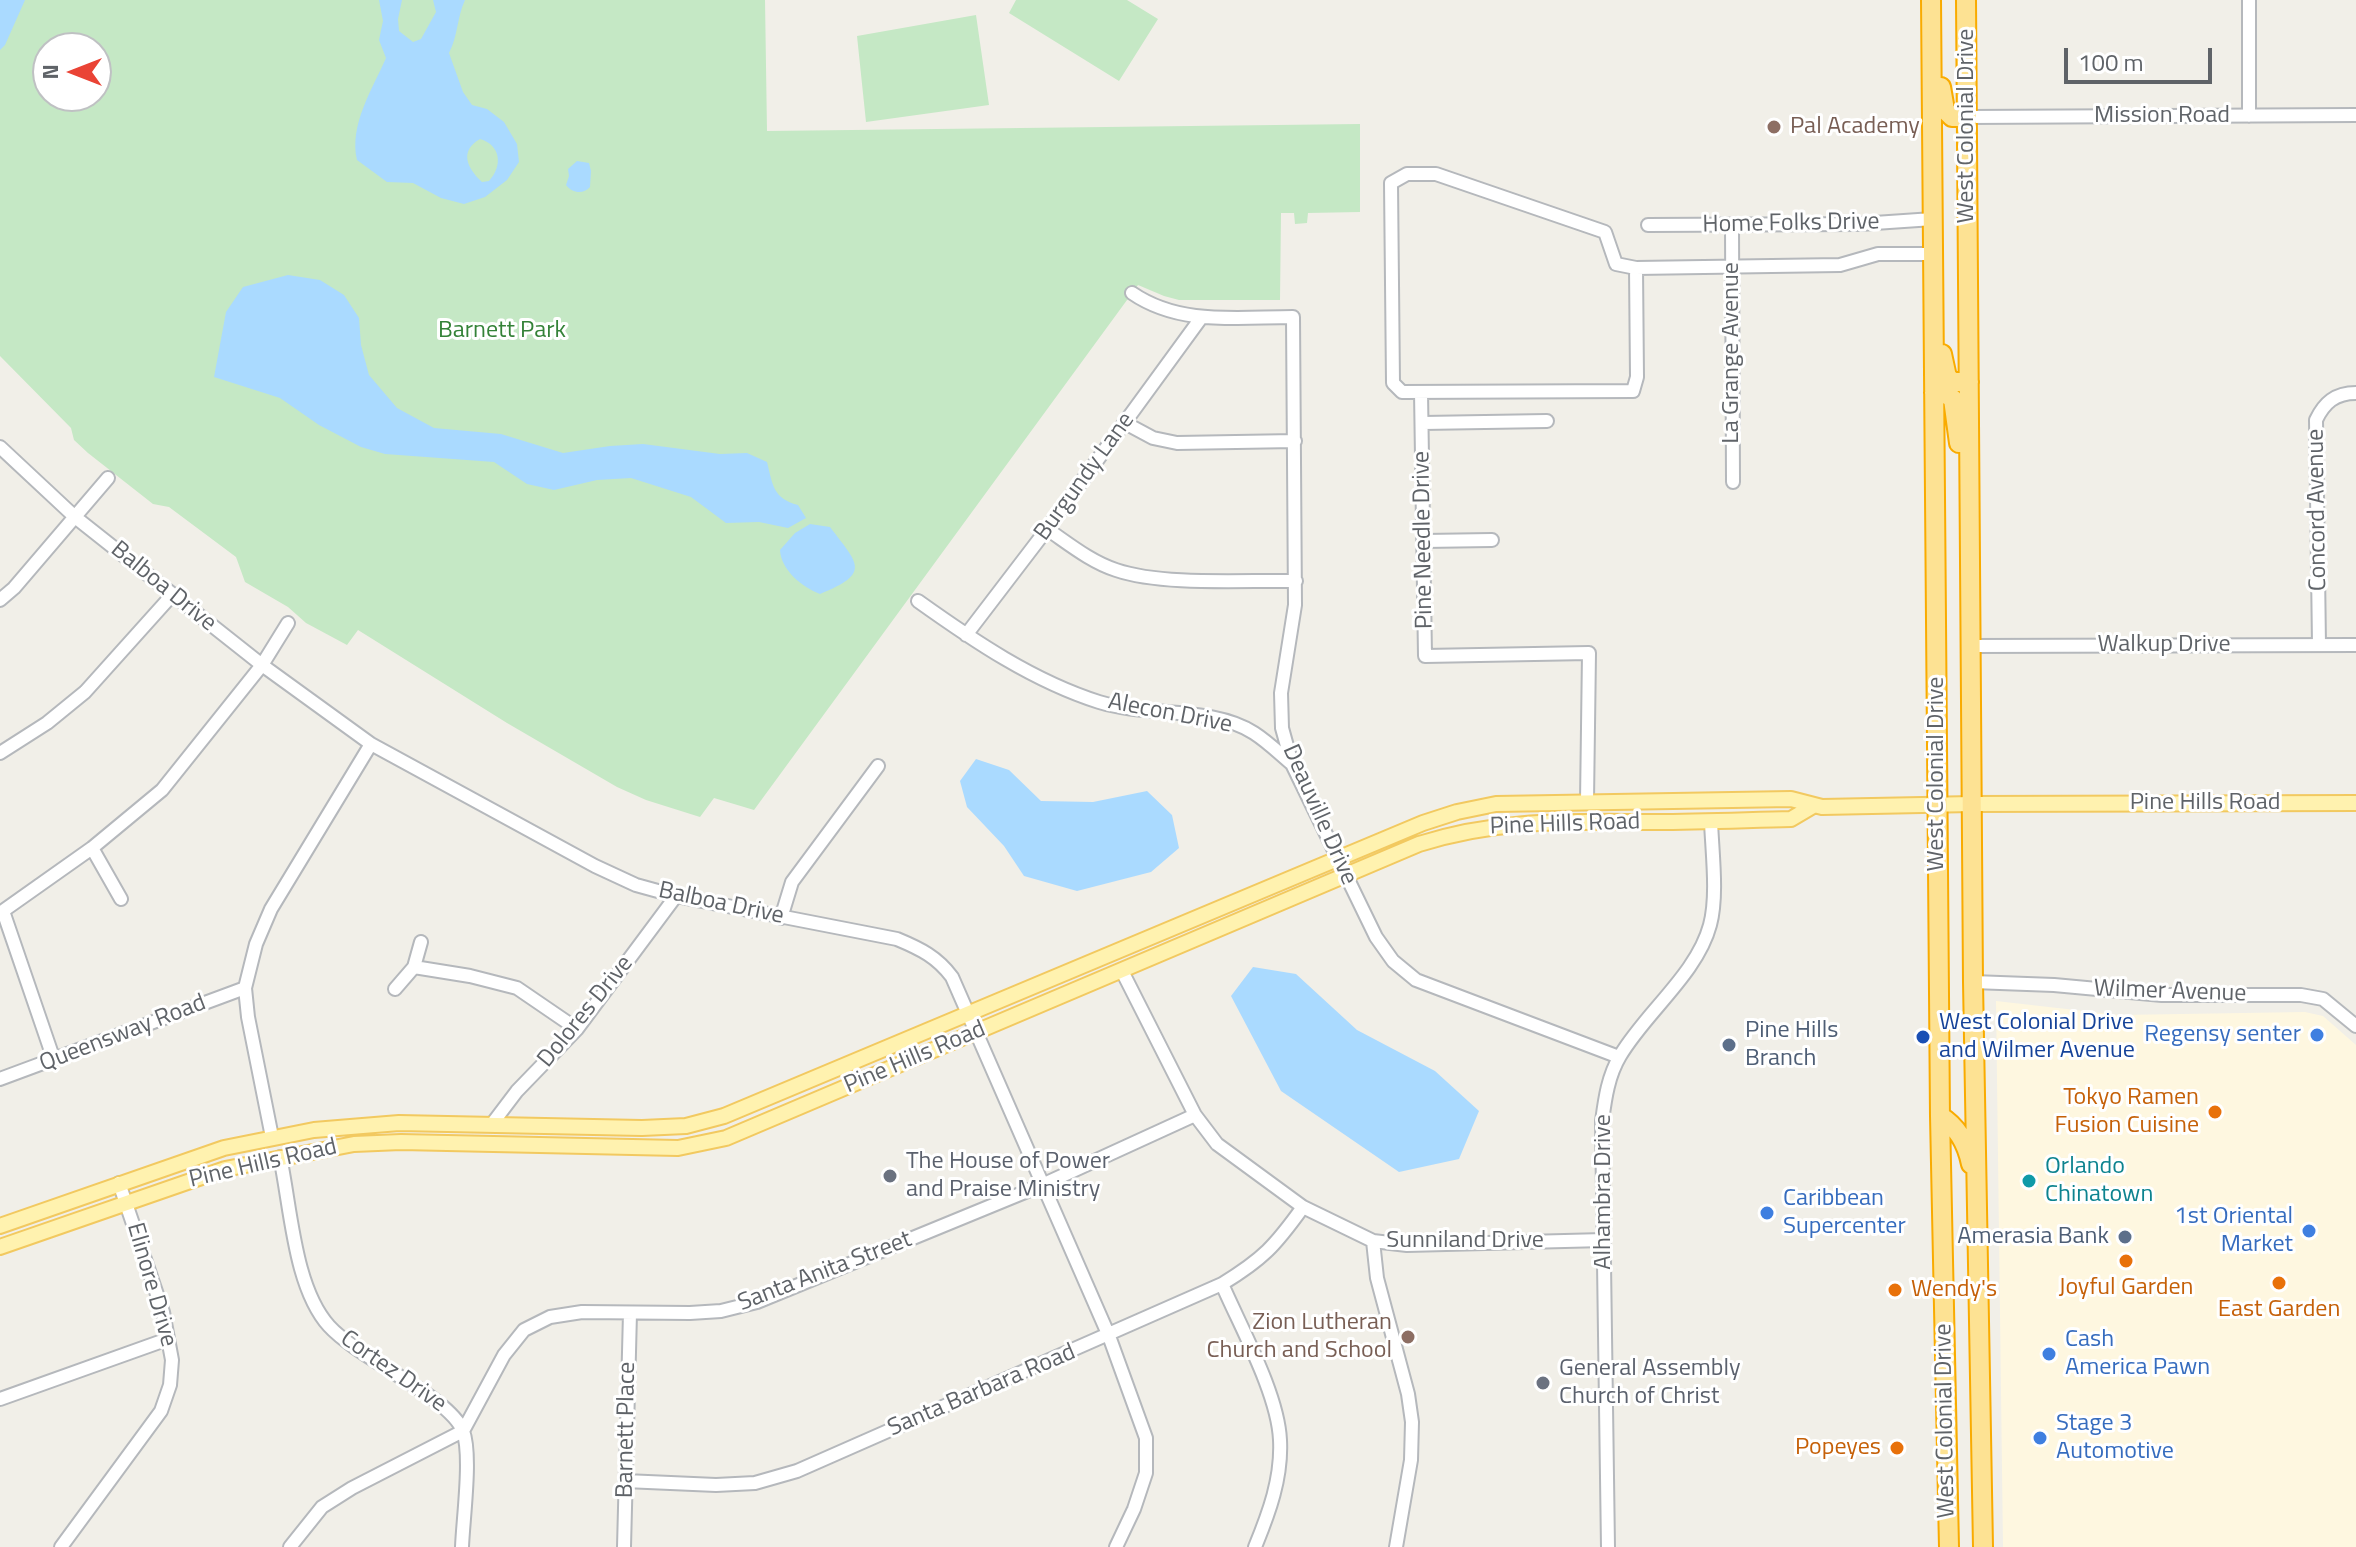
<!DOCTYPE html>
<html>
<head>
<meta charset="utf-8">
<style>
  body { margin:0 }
  #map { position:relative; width:2356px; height:1547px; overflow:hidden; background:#f1efe8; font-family:"Titillium Web",sans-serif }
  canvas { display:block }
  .north { position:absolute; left:32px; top:32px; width:80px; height:80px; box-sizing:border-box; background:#fff; border:2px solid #bfc1c3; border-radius:50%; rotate:270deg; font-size:22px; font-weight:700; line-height:32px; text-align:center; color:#5f6368 }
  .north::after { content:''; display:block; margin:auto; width:28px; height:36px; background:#ea4335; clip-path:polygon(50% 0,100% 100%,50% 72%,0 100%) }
  .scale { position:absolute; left:2064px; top:48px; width:148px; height:36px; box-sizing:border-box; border:4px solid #5f6368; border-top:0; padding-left:10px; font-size:24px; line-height:28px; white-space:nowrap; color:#5f6368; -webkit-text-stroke:6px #fff; paint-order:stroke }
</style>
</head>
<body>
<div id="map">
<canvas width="2356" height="1547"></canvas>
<div class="north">N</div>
<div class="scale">100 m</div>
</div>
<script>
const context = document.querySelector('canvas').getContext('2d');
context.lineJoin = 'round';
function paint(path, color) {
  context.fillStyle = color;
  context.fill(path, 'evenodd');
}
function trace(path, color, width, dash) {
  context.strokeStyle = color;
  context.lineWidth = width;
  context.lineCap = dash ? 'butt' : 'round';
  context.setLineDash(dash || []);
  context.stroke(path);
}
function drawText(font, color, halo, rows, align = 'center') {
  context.font = font + ' "Titillium Web",sans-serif';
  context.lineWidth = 6;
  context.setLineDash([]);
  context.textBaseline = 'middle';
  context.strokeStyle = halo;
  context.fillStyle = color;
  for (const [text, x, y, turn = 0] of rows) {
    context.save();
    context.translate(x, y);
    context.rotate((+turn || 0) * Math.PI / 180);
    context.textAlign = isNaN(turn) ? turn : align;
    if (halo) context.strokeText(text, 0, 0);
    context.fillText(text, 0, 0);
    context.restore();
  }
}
paint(new Path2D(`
  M1996 1001 2119 1015 2305 1012 2323 1016 2356 1045V1547H2003Z`), '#fef7e0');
paint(new Path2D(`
  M0 0H765L767 131 1360 124V212L1308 213 1307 223 1295 224 1294 213H1281L1280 300H1179L1164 296 1138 285 754 810 714 798 700 817 646 800 617 787 507 723 358 630 347 645 306 623 288 607 245 582 236 557 169 507 153 504 88 453 74 440 71 428 0 356ZM48 48H96V96H48Z
  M1016 0H1127L1158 19 1119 81 1009 13Z
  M976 15 989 105 866 122 857 36Z`), '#c5e8c5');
paint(new Path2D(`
  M0 0H25L5 45 0 50Z
  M379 0H402L398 19 399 31 413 42 421 39 436 12 433 0H465C457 17 458 36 449 53L463 92 472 105 487 109 504 122 517 144 519 162 507 180 485 197 464 204 441 198 413 183 387 182 357 160C349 125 372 90 386 58L379 40 383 21ZM480 139C501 145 503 166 489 181L482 182C467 168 459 151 480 139Z
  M577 161 589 163 591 171 590 187C583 195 572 193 566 185L569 176 568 169Z
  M288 275 320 280 344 295 359 318 361 345 369 375 397 408 434 428 501 434 563 453 610 446 643 444 720 454 747 453 767 462C773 486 773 498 798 505L806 518 788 528 759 522 726 523 691 497 631 478 597 480 554 490 527 484 494 462 385 454 361 447 319 425 280 398 214 377 226 312 243 287Z
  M810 524 830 527C858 564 872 573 820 594 802 587 781 570 780 550L795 533Z
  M976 759 1009 770 1041 801 1093 802 1147 791 1172 815 1179 848 1151 872 1077 891 1024 876 1004 846 967 807 960 781Z
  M1253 967 1296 974 1357 1030 1435 1071 1479 1111 1459 1159 1399 1172 1281 1091 1231 996Z`), '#aadaff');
const minor = new Path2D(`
  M2249 0V116
  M1967 117 2356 115
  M1648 225 1860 224 1933 219
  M1732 225 1733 482
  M1636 268 1637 377 1633 391 1402 392 1393 383 1391 183 1407 174H1436L1605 232 1616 264 1636 268 1840 265 1878 254H1933
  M1132 293C1180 326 1238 317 1293 317L1295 605 1281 693 1282 728 1292 764 1376 937 1393 961 1416 980 1619 1057
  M1421 392 1425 656 1589 653 1587 801
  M1125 423 1153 438 1177 443 1295 441
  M1423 423 1547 421
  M0 447 75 517 262 665 371 744 595 866 636 885 676 896 897 939C921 949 937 957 952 977L1109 1336 1146 1438V1473L1134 1509 1116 1547
  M1047 529C1069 544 1091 562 1116 570 1163 586 1244 580 1296 581
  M1424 541 1492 540
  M0 600 14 588 108 478
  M918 601C974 641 1033 681 1099 702 1147 717 1213 706 1254 733 1268 742 1280 754 1292 764
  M966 635 1047 529 1201 318
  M2319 645 2316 420C2324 403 2335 393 2356 393
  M1971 646 2356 645
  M0 753 47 723 85 692 173 594
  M92 848 121 899
  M3 911 54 1060
  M0 913 92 848 162 790 262 665 288 623
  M781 918 792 882 878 766
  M414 967 470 976 517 988 577 1029
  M1122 971 1195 1115 1217 1144 1303 1207 1373 1241 1407 1245 1604 1240
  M1973 982 2054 985 2162 995H2301L2323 999 2356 1026
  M395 989 414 967 421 942
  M0 1079 245 988
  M492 1124 517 1091 577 1029 676 896
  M272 1137 248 1017 245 988 256 944 271 909 371 744
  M280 1157C291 1208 294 1287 329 1326 359 1359 450 1397 463 1431 472 1455 463 1519 462 1547
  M1373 1241 1377 1278 1408 1394 1412 1422 1411 1460 1396 1547
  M1222 1284C1241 1328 1278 1394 1280 1440 1282 1478 1269 1513 1255 1547
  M0 1399 168 1339
  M625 1481 716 1485 755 1483 797 1471 1222 1284C1263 1259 1275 1246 1303 1207
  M61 1547 161 1411 170 1385 172 1360 163 1312 119 1183
  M290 1547 322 1507 352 1488 463 1431 504 1355 524 1330 550 1317 582 1312 690 1313 721 1311 757 1302 1042 1185 1195 1115
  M624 1547 630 1313
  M1608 1547 1602 1121C1605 1099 1608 1076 1620 1056 1645 1013 1697 974 1710 925 1718 896 1712 851 1711 821`);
const major = new Path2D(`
  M0 1226 224 1148 314 1130 399 1123 642 1128 686 1126 724 1116 1423 823 1457 812 1496 804 1791 799 1822 807 1972 804 2356 803
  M0 1247 225 1169 354 1144 401 1142 678 1148 726 1138 1419 844C1501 818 1571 822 1656 822 1701 822 1746 820 1791 819L1813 806`);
const highway = new Path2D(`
  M1931 0 1940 1116 1949 1547
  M1966 0 1973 982 1983 1547
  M1941 87 1945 110 1952 117H1967
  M1942 354 1947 377 1953 382H1969
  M1934 393 1946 394 1953 399 1959 443
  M1940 1116C1958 1127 1967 1144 1971 1164`);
trace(minor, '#b5b8bc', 16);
trace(major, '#f2c960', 18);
trace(highway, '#f9ab00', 22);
trace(minor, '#fff', 12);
trace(major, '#fff2af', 14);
trace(highway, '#fde293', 18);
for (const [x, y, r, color] of [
  [1774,127,8,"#8d6e63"],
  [2317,1035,8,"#3f7fe0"],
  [1923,1037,8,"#1a4fb4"],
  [1729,1045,8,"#5c6f8a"],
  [2215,1112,8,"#e8710a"],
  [890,1176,8,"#6b7280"],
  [2029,1181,8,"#0f9aa8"],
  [1767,1213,8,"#3f7fe0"],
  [2309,1231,8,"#3f7fe0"],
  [2125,1237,8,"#5c6f8a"],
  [2126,1261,8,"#e8710a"],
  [2279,1283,8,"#e8710a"],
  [1895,1290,8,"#e8710a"],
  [1408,1337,8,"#8d6e63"],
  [2049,1354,8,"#3f7fe0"],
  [1543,1383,8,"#6b7280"],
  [2040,1438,8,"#3f7fe0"],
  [1897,1448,8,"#e8710a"]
]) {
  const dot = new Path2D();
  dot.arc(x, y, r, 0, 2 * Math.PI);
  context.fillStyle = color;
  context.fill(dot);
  trace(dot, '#fff', 3);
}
drawText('24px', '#5f6368', '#fff', [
  ["Mission Road",2162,116],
  ["West Colonial Drive",1967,126,-90],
  ["Home Folks Drive",1791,224,-1],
  ["La Grange Avenue",1732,353,-90],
  ["Burgundy Lane",1085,477,-54],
  ["Concord Avenue",2318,510,-91],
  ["Pine Needle Drive",1424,540,-91],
  ["Balboa Drive",163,587,39],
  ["Walkup Drive",2164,645],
  ["Alecon Drive",1170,714,11],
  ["West Colonial Drive",1937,774,-90],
  ["Pine Hills Road",2205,803],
  ["Deauville Drive",1319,815,66],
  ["Pine Hills Road",1565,825,-2],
  ["Balboa Drive",721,904,12],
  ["Wilmer Avenue",2170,992,2],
  ["Dolores Drive",586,1012,-51],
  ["Queensway Road",123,1034,-21],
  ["Pine Hills Road",915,1058,-23],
  ["Pine Hills Road",263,1164,-13],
  ["Alhambra Drive",1604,1192,-90],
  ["Sunniland Drive",1465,1241],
  ["Santa Anita Street",825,1272,-21],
  ["Elinore Drive",151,1285,74],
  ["Cortez Drive",393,1372,35],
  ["Santa Barbara Road",982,1391,-23],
  ["West Colonial Drive",1946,1421,-91],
  ["Barnett Place",627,1430,-89]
]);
drawText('24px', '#785e54', '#fff', [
  ["Pal Academy",1790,127],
  ["Zion Lutheran",1392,1323,"right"],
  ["Church and School",1392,1351,"right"]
], 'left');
drawText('24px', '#348238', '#fff', [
  ["Barnett Park",502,331]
]);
drawText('24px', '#164399', '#fff', [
  ["West Colonial Drive",1939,1023],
  ["and Wilmer Avenue",1939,1051]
], 'left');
drawText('24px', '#4e5e75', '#fff', [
  ["Pine Hills",1745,1031],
  ["Branch",1745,1059],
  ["Amerasia Bank",2109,1237,"right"]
], 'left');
drawText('24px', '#366cbe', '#fff', [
  ["Regensy senter",2301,1035,"right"],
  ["Caribbean",1783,1199],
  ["Supercenter",1783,1227],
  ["1st Oriental",2293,1217,"right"],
  ["Market",2293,1245,"right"],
  ["Cash",2065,1340],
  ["America Pawn",2065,1368],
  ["Stage 3",2056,1424],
  ["Automotive",2056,1452]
], 'left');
drawText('24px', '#c56008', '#fff', [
  ["Tokyo Ramen",2199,1098],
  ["Fusion Cuisine",2199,1126],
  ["Joyful Garden",2126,1288,"center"],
  ["Wendy's",1911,1290,"left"],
  ["East Garden",2279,1310,"center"],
  ["Popeyes",1881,1448]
], 'right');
drawText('24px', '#5b616d', '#fff', [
  ["The House of Power",906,1162],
  ["and Praise Ministry",906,1190],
  ["General Assembly",1559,1369],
  ["Church of Christ",1559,1397]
], 'left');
drawText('24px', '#0d838f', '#fff', [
  ["Orlando",2045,1167],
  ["Chinatown",2045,1195]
], 'left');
</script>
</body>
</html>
